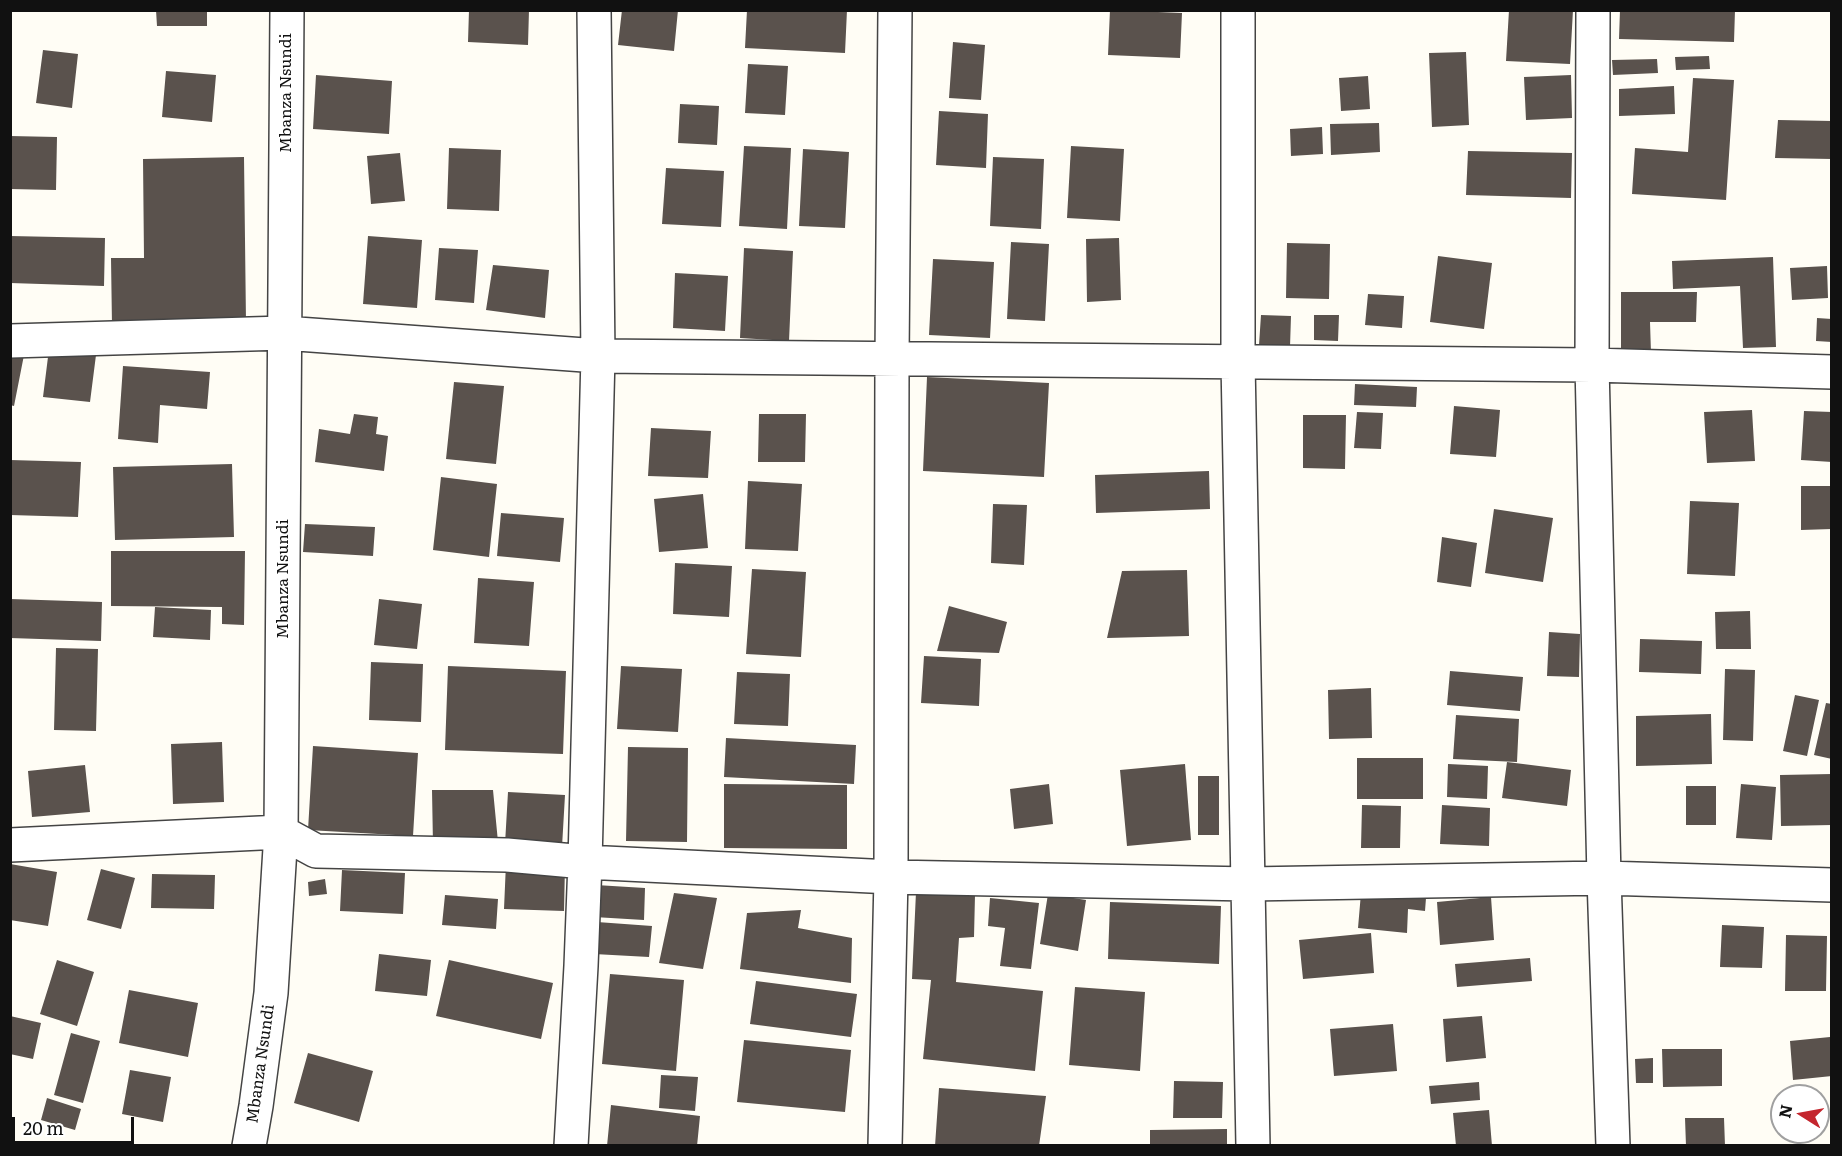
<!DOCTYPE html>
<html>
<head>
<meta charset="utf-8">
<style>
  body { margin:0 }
  #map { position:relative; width:1842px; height:1156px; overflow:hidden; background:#fffdf5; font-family:Literata,serif }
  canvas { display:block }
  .frame { position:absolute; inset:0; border:12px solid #111; pointer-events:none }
  .north { position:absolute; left:1770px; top:1084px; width:60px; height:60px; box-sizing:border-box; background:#fff; border:2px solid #a0a0a0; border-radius:50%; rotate:281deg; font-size:16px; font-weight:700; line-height:24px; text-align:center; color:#111 }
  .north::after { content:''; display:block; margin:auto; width:21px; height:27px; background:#c4262e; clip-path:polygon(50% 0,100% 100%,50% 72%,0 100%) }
  .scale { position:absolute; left:12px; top:1117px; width:122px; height:27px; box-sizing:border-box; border:3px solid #111; border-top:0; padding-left:8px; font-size:18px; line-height:21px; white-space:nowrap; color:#111; -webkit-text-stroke:4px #fff; paint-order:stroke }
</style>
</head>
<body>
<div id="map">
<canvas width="1842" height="1156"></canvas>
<div class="frame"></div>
<div class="north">N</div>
<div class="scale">20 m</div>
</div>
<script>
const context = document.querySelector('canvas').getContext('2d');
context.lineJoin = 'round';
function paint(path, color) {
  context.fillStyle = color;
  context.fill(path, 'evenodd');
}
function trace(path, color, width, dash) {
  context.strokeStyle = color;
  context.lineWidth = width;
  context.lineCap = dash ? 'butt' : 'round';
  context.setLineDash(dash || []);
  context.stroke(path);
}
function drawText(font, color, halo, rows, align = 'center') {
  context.font = font + ' Literata,serif';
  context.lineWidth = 6;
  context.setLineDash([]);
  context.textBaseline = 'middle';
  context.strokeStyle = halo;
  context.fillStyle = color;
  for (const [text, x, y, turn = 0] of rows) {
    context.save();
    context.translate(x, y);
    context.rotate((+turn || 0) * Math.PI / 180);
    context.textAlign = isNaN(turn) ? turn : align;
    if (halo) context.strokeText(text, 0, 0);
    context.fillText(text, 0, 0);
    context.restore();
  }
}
paint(new Path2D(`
  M156 10H207V26H157Z
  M469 10H529L528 45 468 42Z
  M622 10H678L674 51 618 45Z
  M747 10H847L845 53 745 48Z
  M1110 10 1182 13 1180 58 1108 55Z
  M1509 10H1573L1570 64 1506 61Z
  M1620 10H1735L1734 42 1619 39Z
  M953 42 985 45 981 100 949 98Z
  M43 50 78 54 72 108 36 103Z
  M1466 52 1469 125 1432 127 1429 53Z
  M1709 56 1710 69 1676 70 1675 57Z
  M1657 59 1658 73 1613 75 1612 60Z
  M748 64 788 66 785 115 745 113Z
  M166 71 216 75 212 122 162 117Z
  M316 75 392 81 389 134 313 129Z
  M1571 75 1572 118 1526 120 1524 77Z
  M1368 76 1370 109 1341 111 1339 78Z
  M1693 78 1734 80 1726 200 1632 194 1635 148 1688 152Z
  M1674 86 1675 114 1619 116V89Z
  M680 104 719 106 717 145 678 143Z
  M939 111 988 114 986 168 936 165Z
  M1778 120 1832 121V159L1775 158Z
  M1379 123 1380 152 1331 155 1330 124Z
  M1322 127 1323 154 1291 156 1290 129Z
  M10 136 57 137 56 190 10 189Z
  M744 146 791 148 787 229 739 226Z
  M1071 146 1124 149 1120 221 1067 218Z
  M449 148 501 150 499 211 447 209Z
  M803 149 849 152 845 228 799 226Z
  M1468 151 1572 153 1571 198 1466 195Z
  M400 153 405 201 371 204 367 156Z
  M244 157 246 323 112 326 111 258H144L143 159Z
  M993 157 1044 159 1041 229 990 226Z
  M666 168 724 171 721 227 662 224Z
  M10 236 105 238 104 286 10 283Z
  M368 236 422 240 417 308 363 304Z
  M1119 238 1121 300 1087 302 1086 239Z
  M1011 242 1049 244 1045 321 1007 319Z
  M1287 243 1330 244 1329 299 1286 298Z
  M439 248 478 250 474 303 435 300Z
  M744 248 793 251 789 341 740 338Z
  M1438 256 1492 263 1484 329 1430 322Z
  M1773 257 1776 347 1743 348 1740 286 1673 289 1672 261Z
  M933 259 994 262 990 338 929 335Z
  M493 265 549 270 545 318 486 310Z
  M1827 266 1828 298 1792 300 1790 268Z
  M675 273 728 276 725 331 673 328Z
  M1621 292H1697L1696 322H1650L1651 353 1621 352Z
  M1368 294 1404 296 1402 328 1365 325Z
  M1261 315 1291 316 1290 347 1259 345Z
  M1314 315H1339L1338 341 1314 340Z
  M1817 318 1832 319V342L1816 341Z
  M49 349 96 355 90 402 43 397Z
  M10 352 24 355 14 406 10 405Z
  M123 366 210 372 207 409 160 405 158 443 118 439Z
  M927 377 1049 383 1044 477 923 471Z
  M454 382 504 386 496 464 446 459Z
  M1355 384 1417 387 1416 407 1354 405Z
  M1454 406 1500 410 1496 457 1450 454Z
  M1752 410 1755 461 1707 463 1704 412Z
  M1804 411 1832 412V462L1801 460Z
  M1357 412 1383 413 1381 449 1354 448Z
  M354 414 378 417 376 434 388 436 384 471 315 462 319 429 350 434Z
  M759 414H806L805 462H758Z
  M1303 415H1346L1345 469 1303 468Z
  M651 428 711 431 708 478 648 476Z
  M10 460 81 462 78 517 10 515Z
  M232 464 234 537 115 540 113 467Z
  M1209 471 1210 509 1096 513 1095 475Z
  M441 477 497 484 489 557 433 550Z
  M748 481 802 484 798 551 745 549Z
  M1801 486H1832V529L1801 530Z
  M703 494 708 548 659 552 654 499Z
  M1690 501 1739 503 1735 576 1687 574Z
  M993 504 1027 505 1024 565 991 563Z
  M1494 509 1553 518 1543 582 1485 573Z
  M501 513 564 518 560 562 497 556Z
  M305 524 375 527 373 556 303 552Z
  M1442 537 1477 543 1471 587 1437 582Z
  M111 551H245L244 625 222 624V607L111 606Z
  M675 563 732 566 729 617 673 614Z
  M752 569 806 572 801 657 746 654Z
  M1187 570 1189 636 1107 638 1122 571Z
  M478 578 534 582 529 646 474 643Z
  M10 599 102 602 101 641 10 638Z
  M379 599 422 604 417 649 374 645Z
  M949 606 1007 622 999 653 937 651Z
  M155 607 211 610 210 640 153 637Z
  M1750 611 1751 649H1716L1715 612Z
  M1549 632 1580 634 1579 677 1547 676Z
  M1640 639 1702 641 1701 674 1639 672Z
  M56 648 98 649 96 731 54 730Z
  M924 656 981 659 979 706 921 703Z
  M371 662 423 664 421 722 369 720Z
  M448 666 566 671 563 754 445 750Z
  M621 666 682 669 678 732 617 729Z
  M1725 669 1755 670 1753 741 1723 740Z
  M1450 671 1523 677 1520 711 1447 705Z
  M737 672 790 674 788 726 734 724Z
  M1371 688 1372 738 1329 739 1328 690Z
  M1795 695 1819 700 1807 756 1783 751Z
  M1826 703 1832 704V759L1814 755Z
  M1711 714 1712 764 1636 766V716Z
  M1456 715 1519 719 1517 762 1453 759Z
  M726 738 856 745 854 784 724 777Z
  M222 742 224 802 173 804 171 744Z
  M313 746 418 753 413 836 308 830Z
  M628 747 688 748 687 842 626 841Z
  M1357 758H1423V799H1357Z
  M1507 762 1571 770 1567 806 1502 798Z
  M1185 764 1191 840 1127 846 1120 770Z
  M1448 764 1488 766 1487 799 1447 797Z
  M85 765 90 812 32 817 28 771Z
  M1832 774V825L1781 826 1780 775Z
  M1198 776H1219V835H1198Z
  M724 784 847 785V849L724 848Z
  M1049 784 1053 824 1014 829 1010 789Z
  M1741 784 1776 787 1772 840 1736 838Z
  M1686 786H1716V825H1686Z
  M432 790H493L498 842 433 845Z
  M508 792 565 795 562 847 505 844Z
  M1362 805 1401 806 1400 848H1361Z
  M1442 805 1490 808 1489 846 1440 844Z
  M506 863 565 865 564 911 504 909Z
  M10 864 57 872 48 926 10 920Z
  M101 869 135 878 121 929 87 920Z
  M342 870 405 873 403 914 340 911Z
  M152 874 215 875 214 909 151 908Z
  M325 879 327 894 309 896 308 882Z
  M596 885 645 888 644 920 594 917Z
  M916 892 975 895 974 937 959 938 956 982 1043 991 1035 1071 923 1059 931 980 912 979Z
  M674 893 717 898 703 969 659 963Z
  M1361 893 1426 898 1425 911 1408 909 1407 933 1358 928Z
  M1048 894 1086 900 1078 951 1040 944Z
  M445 895 498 899 496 929 442 925Z
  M1491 897 1494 940 1440 945 1437 902Z
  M990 898 1039 903 1031 969 1000 966 1005 928 988 926Z
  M1110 902 1221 906 1219 964 1108 959Z
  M801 910 798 928 852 938 851 983 740 969 747 913Z
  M597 922 652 926 649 957 594 954Z
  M1722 925 1764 927 1762 968 1720 967Z
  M1371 933 1374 973 1303 979 1299 940Z
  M1786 935 1827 936 1826 991H1785Z
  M379 954 431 960 427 996 375 991Z
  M1530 958 1532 981 1457 987 1455 964Z
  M57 960 94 972 77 1026 40 1014Z
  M449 960 553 983 541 1039 436 1016Z
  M610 974 684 980 676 1071 602 1064Z
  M756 981 857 994 851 1037 750 1024Z
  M1075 987 1145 992 1140 1071 1069 1065Z
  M129 990 198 1003 188 1057 119 1043Z
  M10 1016 41 1023 33 1059 10 1054Z
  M1482 1016 1486 1058 1446 1062 1443 1019Z
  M1393 1024 1397 1071 1334 1076 1330 1029Z
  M71 1033 100 1041 83 1103 54 1095Z
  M1830 1037 1832 1076 1793 1080 1790 1041Z
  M744 1040 851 1050 845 1112 737 1102Z
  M1662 1049H1722V1086L1663 1087Z
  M308 1053 373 1071 359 1122 294 1103Z
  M1653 1058V1083H1636L1635 1059Z
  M130 1070 171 1077 163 1122 122 1114Z
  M661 1075 698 1077 695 1111 659 1108Z
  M1174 1081 1223 1082 1222 1118H1173Z
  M1479 1082 1480 1100 1431 1104 1429 1086Z
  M939 1088 1046 1096 1039 1146H935Z
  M47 1098 81 1109 75 1130 41 1120Z
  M611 1105 700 1116 697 1146H607Z
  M1489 1110 1492 1146H1456L1453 1113Z
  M1685 1118H1724L1725 1146H1686Z
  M1227 1129V1146H1150V1130Z`), '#5a524d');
const street = new Path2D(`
  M1238 10V362L1253 1146
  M1593 10 1592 365 1604 878 1613 1146
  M10 341 284 333 598 356 1592 365 1832 372
  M10 845 281 832 316 851 507 855 585 862 891 877 1249 884 1604 878 1832 885
  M249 1146 256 1106 271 993 281 832 287 10
  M571 1146 581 966 585 862 598 356 594 10
  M885 1146 891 877 892 358 895 10`);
trace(street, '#444', 36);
trace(street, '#fff', 33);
drawText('16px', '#111', '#fff', [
  ["Mbanza Nsundi",286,93,-90],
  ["Mbanza Nsundi",283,579,-90],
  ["Mbanza Nsundi",261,1064,-82]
]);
</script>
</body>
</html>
